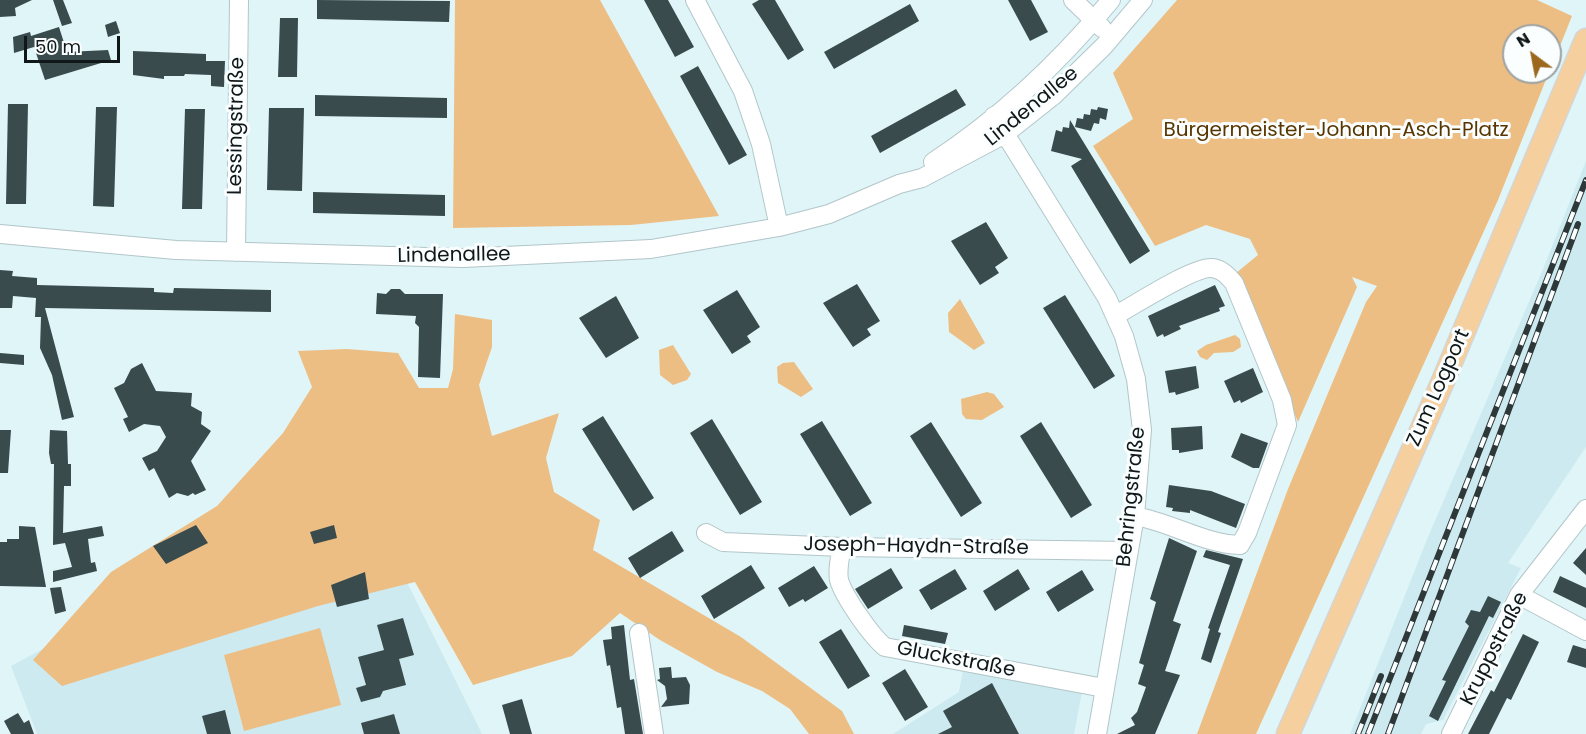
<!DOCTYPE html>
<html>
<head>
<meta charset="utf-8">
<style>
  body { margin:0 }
  #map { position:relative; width:1586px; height:734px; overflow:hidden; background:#e0f5f8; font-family:Poppins,sans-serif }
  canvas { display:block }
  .north { position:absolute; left:1502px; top:24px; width:60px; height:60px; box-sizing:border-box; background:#fafeff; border:2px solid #9ca2a3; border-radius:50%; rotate:328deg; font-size:16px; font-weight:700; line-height:24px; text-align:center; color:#101718 }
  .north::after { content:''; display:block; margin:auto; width:21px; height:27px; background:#9b681e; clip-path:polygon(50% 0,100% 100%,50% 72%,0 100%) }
  .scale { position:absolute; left:24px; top:36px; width:96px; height:27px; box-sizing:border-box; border:3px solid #101718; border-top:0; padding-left:8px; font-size:18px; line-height:21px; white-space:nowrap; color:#101718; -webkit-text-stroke:4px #fafeff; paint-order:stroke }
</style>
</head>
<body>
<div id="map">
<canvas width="1586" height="734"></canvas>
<div class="north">N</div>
<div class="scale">50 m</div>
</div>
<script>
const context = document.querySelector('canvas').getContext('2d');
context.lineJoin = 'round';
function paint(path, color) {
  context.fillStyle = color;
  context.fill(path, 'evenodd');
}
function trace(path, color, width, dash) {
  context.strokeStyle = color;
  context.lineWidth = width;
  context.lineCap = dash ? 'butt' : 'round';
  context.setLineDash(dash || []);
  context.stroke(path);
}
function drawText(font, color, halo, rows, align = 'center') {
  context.font = font + ' Poppins,sans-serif';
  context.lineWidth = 6;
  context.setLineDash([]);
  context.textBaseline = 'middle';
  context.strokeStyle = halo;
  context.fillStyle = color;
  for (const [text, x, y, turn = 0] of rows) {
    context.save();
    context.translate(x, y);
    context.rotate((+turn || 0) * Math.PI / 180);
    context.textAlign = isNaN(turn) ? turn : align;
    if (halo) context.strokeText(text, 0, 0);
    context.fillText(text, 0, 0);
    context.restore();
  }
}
paint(new Path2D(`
  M1586 161V447L1508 563 1521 568 1443 720 1426 724 1421 734H1350L1428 537 1543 269Z
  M361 489 482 734H37L11 666 170 581Z
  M963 670 1082 692 1074 734H893L959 692Z`), '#cceaef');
paint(new Path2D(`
  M455 0H600L719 216 631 225 453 228Z
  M1177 0H1537L1572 16 1550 71V36H1514V72H1549L1498 200 1256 734H1197L1288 489 1366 302 1377 286 1352 277 1357 287 1298 422 1236 273 1258 255 1250 239 1206 225 1155 246 1093 146 1133 119 1113 73Z
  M960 299 985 343 974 350 949 332 948 313Z
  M455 314 492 320V347L479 385 492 436 559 413 546 458 554 492 600 520 593 550 741 637 842 711 854 734H809L790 709 762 691 717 672 660 640 620 613 572 656 473 685 415 582 318 606 62 686 33 660 111 572 217 506 283 433 312 387 298 351 347 349 398 353 419 388H448L453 369Z
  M1235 335 1240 339 1241 347 1233 352 1214 353 1207 360 1200 357 1197 351 1206 345Z
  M673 345 691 374 687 380 673 385 660 375 659 350Z
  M794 362 813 389 801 397 778 383 777 367 783 363Z
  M987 392 994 394 1004 407 982 420 966 419 962 414 961 399Z
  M320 628 341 705 244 731 224 655Z`), '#edbe83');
paint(new Path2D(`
  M0 0H32L15 8 16 16 0 17Z
  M53 0H63L72 23 62 26Z
  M317 0 450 1 449 22 317 19Z
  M644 0H668L694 47 675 57Z
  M759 0H775L804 50 788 60 752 4Z
  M1008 0H1031L1048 32 1030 41Z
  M910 4 919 21 834 69 824 52Z
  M280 18H298L297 77H278Z
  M116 21 120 33 108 37 105 25Z
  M59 27 67 52 108 50 111 60 45 80 34 47 14 53 13 37 30 32 31 36Z
  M133 51 206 54V61H225L224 87 211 86V75L185 74 184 76H164V79L133 75Z
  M698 66 747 155 729 165 680 76Z
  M956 89 966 105 880 153 871 136Z
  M315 95 447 98V118L315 116Z
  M8 104H28L26 204H6Z
  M96 107H117L114 207 93 206Z
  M1098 107 1108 109 1106 120 1100 118 1099 124 1094 123 1091 131 1075 127 1077 118 1083 119 1084 114 1090 115 1091 109 1097 110Z
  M269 108H304L302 191 267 190Z
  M185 109H205L202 209H182Z
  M1070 120 1150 251 1130 264 1071 166 1082 159 1051 151 1056 130 1062 132 1063 127 1069 128Z
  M313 192 445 195V216L313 213Z
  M986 222 1008 258 995 267 999 273 980 285 951 241Z
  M0 270 13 271 12 276 37 278V285L154 288V292L173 293 174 288 271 290V312L45 308 74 417 62 420 52 375 40 348 41 317H35L36 298 13 296 12 308H0Z
  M857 284 880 321 867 329 871 335 853 347 823 303Z
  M1215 285 1225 306 1219 308 1220 311 1179 326 1181 329 1164 337 1163 334 1157 337 1148 316Z
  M391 289H400L405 294H443L440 378 418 377 419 327 415 323 416 316 376 314 377 293 386 294Z
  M737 290 760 327 747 336 751 342 732 354 703 310Z
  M1065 295 1115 376 1094 389 1043 308Z
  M616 296 639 338 606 358 579 318Z
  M0 353 24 355V365L0 363Z
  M142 363 156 391 192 393 191 406 202 412 201 424 211 431 191 461 206 490 195 495 193 493 188 496 177 493 169 498 154 468 149 471 142 458 157 451 166 437 160 426 144 424 129 432 123 419 128 417 114 388 124 383 131 369Z
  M1196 366 1199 388 1176 395 1175 392 1169 393 1165 371Z
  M1253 368 1263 392 1241 403 1240 400 1234 403 1224 381Z
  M603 416 654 498 633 511 582 429Z
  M712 419 762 502 740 515 690 433Z
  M822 421 872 503 850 516 800 434Z
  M931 422 982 503 961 517 910 436Z
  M1041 422 1092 505 1071 518 1020 436Z
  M1202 426 1203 449 1179 453V450H1172L1171 428Z
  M0 430H11L8 473H0Z
  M50 430 67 431 68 464H71V486H64L63 533 102 526 104 536 88 539 91 563 95 562 97 571 53 582V571L72 567 65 543 53 545 54 464H51L49 453Z
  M1241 433 1268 443 1259 468H1253L1231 457Z
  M1169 485 1211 491 1245 504 1236 528 1190 510V513L1172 511 1173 508 1166 507Z
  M196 525 208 543 166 564 153 546Z
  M334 525 337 538 314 544 310 532Z
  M19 526 35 527 46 587 0 586V542H7V539H19Z
  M672 531 684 551 640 578 628 558Z
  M1169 538 1197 551 1173 621 1181 624 1165 671 1180 675 1155 734H1117L1135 725 1131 718 1137 712 1146 687 1138 684 1144 665 1139 663 1156 602 1150 599Z
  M1586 548V575L1573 563Z
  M1206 550 1243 559 1218 632 1221 633 1211 663 1201 659 1210 629 1208 628 1230 565 1203 557Z
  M751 565 765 588 714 619 701 596Z
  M814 566 828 588 805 602 803 599 789 607 778 588Z
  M891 568 903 588 868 609 855 589Z
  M955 569 967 589 931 610 919 590Z
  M1018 569 1030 589 995 611 983 591Z
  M1082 570 1094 590 1058 612 1046 592Z
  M365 572 369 599 337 607 331 585Z
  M1560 576 1586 588V608L1553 592Z
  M61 587 66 611 55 614 50 588Z
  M1488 596 1501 602 1493 618 1489 616 1438 721 1429 716 1446 681 1442 680 1469 626 1465 622 1471 610 1480 612Z
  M403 618 414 655 399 659 406 685 383 691 380 697 361 702 356 688 366 685 358 657 384 650 377 625Z
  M624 625 630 680 634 679 643 734H625L621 707 617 708 610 665 607 666 603 640 612 639 611 627Z
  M904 625 948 633 945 644 902 636Z
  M841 629 870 676 848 689 819 642Z
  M1523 634 1539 642 1511 700 1507 698 1489 734H1468L1491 690 1494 692Z
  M1573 645 1586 649V668L1567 662Z
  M671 667 672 678 686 677 690 685 689 704 661 707 667 699 665 686 657 680 660 679 659 668Z
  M905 669 928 707 905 721 882 683Z
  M992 683 1019 734H938L952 727 943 711Z
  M522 699 532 734H510L502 705Z
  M225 710 231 734H207L202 716Z
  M18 713 24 723 29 720 34 734H11L4 721Z
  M394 714 400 734H364L361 723Z`), '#394b4d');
const minor = new Path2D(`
  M695 0 743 91 761 144 779 227
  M1073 0 1102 28
  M994 116 1107 298 1124 336 1136 379 1142 430 1135 516 1097 734
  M933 162C1000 118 1060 62 1111 0
  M0 234 176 250 463 258 651 249 779 227 829 214 899 184 922 178 1005 134 1053 96 1104 46 1143 0
  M236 252 239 0
  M1116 315C1135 305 1194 266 1212 268 1222 269 1228 276 1234 283L1282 400 1287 425 1247 533 1240 545C1204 544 1170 522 1135 516
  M706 533 723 542 842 547 1128 551
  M842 547C840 557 837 569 839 580 844 597 872 637 885 647L1104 688
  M1519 595 1586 631
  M639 633 654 734
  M1451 734 1519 595 1586 509`);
const major = new Path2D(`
  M1288 734 1443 381 1586 40`);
trace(minor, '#b2c6c9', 20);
trace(major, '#d4d5d5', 25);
trace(minor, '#fff', 18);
trace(major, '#f5cf9e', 22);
const rail = new Path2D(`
  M1358 734 1381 676
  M1368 734 1586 180
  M1388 734 1578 224`);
trace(rail, '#2f3839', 6);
trace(rail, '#fafeff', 4, [11]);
drawText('20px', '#101718', '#fafeff', [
  ["Lindenallee",1032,107,-39],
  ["Lessingstraße",237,126,-89],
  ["Lindenallee",454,256,-1],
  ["Zum Logport",1439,388,-66],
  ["Behringstraße",1132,497,-84],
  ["Joseph-Haydn-Straße",916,547,1],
  ["Kruppstraße",1495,649,-63],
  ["Gluckstraße",956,660,11]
]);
drawText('20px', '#593600', '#fafeff', [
  ["Bürgermeister-Johann-Asch-Platz",1336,131]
]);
</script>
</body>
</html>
